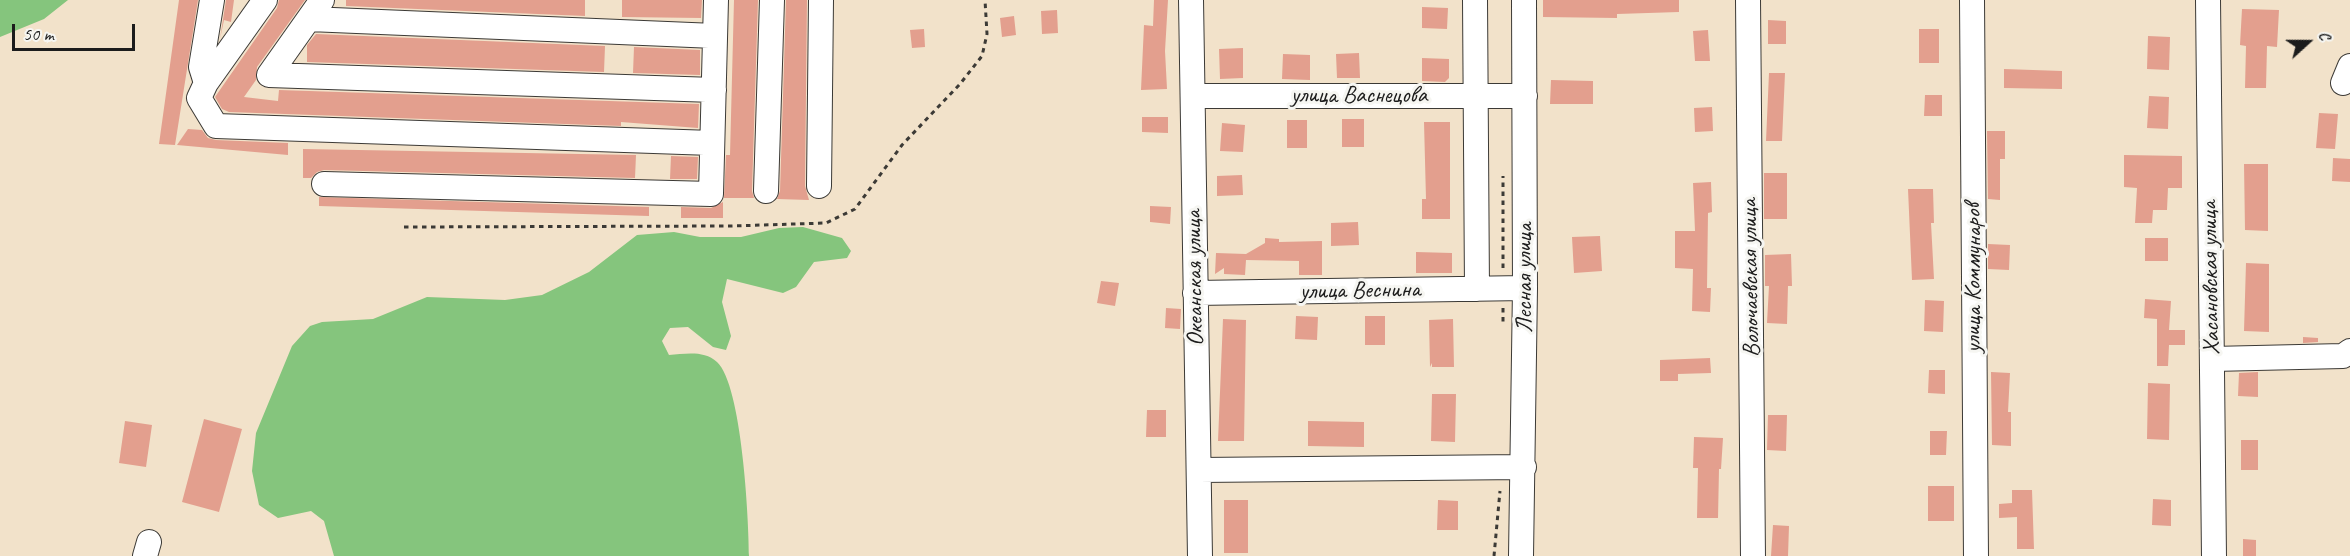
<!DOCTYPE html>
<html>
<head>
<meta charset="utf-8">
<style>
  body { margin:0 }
  #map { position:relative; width:2350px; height:556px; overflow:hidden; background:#f2e2ca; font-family:Caveat,sans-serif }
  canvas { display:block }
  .north { position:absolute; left:2278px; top:12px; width:60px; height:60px; -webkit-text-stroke:4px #f6f6f2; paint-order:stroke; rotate:69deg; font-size:16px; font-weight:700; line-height:24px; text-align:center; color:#1c1c1c }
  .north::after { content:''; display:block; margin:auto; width:21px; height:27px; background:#1c1c1c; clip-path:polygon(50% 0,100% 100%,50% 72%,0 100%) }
  .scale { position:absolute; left:12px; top:24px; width:123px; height:27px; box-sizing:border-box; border:3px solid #1c1c1c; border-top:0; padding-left:8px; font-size:18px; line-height:21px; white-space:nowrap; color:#1c1c1c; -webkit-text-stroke:4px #f6f6f2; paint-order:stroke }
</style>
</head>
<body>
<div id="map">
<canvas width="2350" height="556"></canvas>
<div class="north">С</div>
<div class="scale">50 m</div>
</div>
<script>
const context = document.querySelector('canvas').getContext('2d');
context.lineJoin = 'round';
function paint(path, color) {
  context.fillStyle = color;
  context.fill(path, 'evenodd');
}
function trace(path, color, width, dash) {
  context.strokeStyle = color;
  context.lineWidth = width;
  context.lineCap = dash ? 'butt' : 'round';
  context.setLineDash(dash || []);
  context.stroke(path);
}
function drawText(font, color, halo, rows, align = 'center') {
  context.font = font + ' Caveat,sans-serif';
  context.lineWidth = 6;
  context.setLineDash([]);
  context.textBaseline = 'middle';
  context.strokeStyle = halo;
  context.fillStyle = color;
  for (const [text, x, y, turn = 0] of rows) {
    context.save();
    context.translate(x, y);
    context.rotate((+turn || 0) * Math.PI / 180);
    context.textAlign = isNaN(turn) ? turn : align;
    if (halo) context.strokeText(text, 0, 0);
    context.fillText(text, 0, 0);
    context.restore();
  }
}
paint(new Path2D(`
  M0 0H68L44 19 0 37Z
  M803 227 842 238 851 251 847 258 814 262 796 287 783 293 727 279 722 302 731 336 726 350 713 347 688 327 670 328 662 341 669 355C685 354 704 350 717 362 742 385 749 520 749 556H334L324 521 311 511 278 518 259 505 252 471 256 433 292 346 310 326 322 322 373 319 427 297 505 300 542 295 589 272 637 235 674 232 700 237H741L779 228Z`), '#85c57d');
paint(new Path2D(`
  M179 0H198L175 145 159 144Z
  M226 0H234L231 22 224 20 220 39Z
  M279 0H305L257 67 256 80 244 97 278 101 279 90 699 104 698 128 621 122V126L229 112 222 109 215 97 277 8Z
  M346 0H585V16L346 6Z
  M622 0H702L701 18 622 17Z
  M734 0H758L752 191 754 198H724L726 155H730Z
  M786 0H807L805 186 809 200 777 199 780 191Z
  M1154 0H1168L1165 51 1167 89 1141 90 1144 25 1153 26Z
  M1543 0H1679V12L1617 14V18L1543 17Z
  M1422 7 1448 8 1447 29 1422 28Z
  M2242 9 2279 10 2277 47 2267 46 2266 88H2245L2246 46 2240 45Z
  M1057 10 1058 33 1042 34 1041 11Z
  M1014 16 1016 35 1002 37 1000 18Z
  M1768 20 1786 21V44H1768Z
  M924 29 925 47 912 48 910 30Z
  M1919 29H1939V63H1919Z
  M1708 30 1710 61H1695L1693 31Z
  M316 34 605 46 604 72 307 62V45Z
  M2148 36 2170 37 2169 70 2147 69Z
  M634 47 700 50V75L633 73Z
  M1243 48V78L1220 79 1219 49Z
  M1359 53 1360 78H1337L1336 54Z
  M1283 54 1310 55V80L1282 79Z
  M1422 58 1449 59V78L1445 82 1422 81Z
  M2004 69 2062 71V89L2004 88Z
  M1769 73H1785L1782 141H1766Z
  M1551 80 1593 81V104H1550Z
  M1925 95H1942V116H1924Z
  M2149 96 2169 97 2168 129 2147 128Z
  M1712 107 1713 131 1695 132 1694 108Z
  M2319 113 2338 114 2335 149 2316 148Z
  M1142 117H1168V133L1142 132Z
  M1342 119H1364V147H1342Z
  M1287 120H1307V148H1287Z
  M1424 122H1450V219H1422V199H1426Z
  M1222 123 1245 125 1243 152 1220 151Z
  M188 129 202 130 208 138 216 140 288 143V155L177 145Z
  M1987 131H2005V159H2000V200L1988 199Z
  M303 149 636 155 635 178 324 170 317 172 311 178H303Z
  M2124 155 2182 156V188H2168L2167 210H2153L2152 223H2135L2137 188 2124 187Z
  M671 156 698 157 697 179H670Z
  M2333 158 2350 159V182L2332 181Z
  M2244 164H2268V231L2245 230Z
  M1764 173H1787V219H1764Z
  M1242 175 1243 195 1217 196V176Z
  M1711 182 1712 212 1708 213 1707 288H1711L1710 312 1692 311 1693 269 1675 268V231H1695L1693 183Z
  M1908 189H1933L1934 223H1931L1934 279 1912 280Z
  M319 197 649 207V216L319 206Z
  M723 202V218H681V207L711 208Z
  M1150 206 1171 207 1170 224 1150 222Z
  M1358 222 1359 245 1331 246V223Z
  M1600 236 1602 271 1574 273 1572 237Z
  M1265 238 1279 239V242L1322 241V275H1299V261L1246 260 1245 275 1224 274V268L1215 274 1216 253 1246 254 1265 243Z
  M2145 238H2168V261H2145Z
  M1988 244 2010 245 2009 270 1988 269Z
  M1416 252 1452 253V273H1416Z
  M1791 254 1792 286H1788L1787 324 1767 323 1769 286H1765V255Z
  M2246 263 2269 264V332L2244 331Z
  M1101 281 1119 283 1115 306 1097 303Z
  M2145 299 2171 301 2169 330H2185V345H2169L2168 366H2157V319L2144 318Z
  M1925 300 1944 301 1943 332 1924 331Z
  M1166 308 1181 309 1180 329 1165 328Z
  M1296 316 1318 317 1317 340 1295 339Z
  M1365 316H1385V345H1365Z
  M1223 319 1246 320 1244 441H1218Z
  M1453 319 1454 367H1432V363L1430 367 1429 320Z
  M2303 337 2318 338V342L2303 343Z
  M1710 358 1711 373 1678 374V381H1660V360Z
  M1929 370H1945V394L1928 393Z
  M1991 372 2010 373 2008 412H2011V446L1992 445Z
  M2258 372V397L2238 396 2239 373Z
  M2148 383 2170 384 2169 440 2147 439Z
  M1432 394H1456L1455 442 1431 441Z
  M1147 410H1166V437H1146Z
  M1768 415H1787L1786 451 1767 450Z
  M204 419 242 429 219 512 182 502Z
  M125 421 152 425 146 467 119 463Z
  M1308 421 1364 422V447L1308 446Z
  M1930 431H1947L1946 455H1930Z
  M1694 437 1723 438 1721 469H1719L1718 518H1697L1698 468H1693Z
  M2241 440H2258V470H2241Z
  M1928 486H1954V521H1928Z
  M2012 490H2032L2034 549H2017V517L1999 518V504L2012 503Z
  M2153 499 2171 500V526L2152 525Z
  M1224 500H1248V553H1224Z
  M1438 500 1458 501V530H1437Z
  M1773 525 1789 526 1788 556H1771Z
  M2243 539 2256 540V556H2243Z`), '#e39f8e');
const minor = new Path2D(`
  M265 0 206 83 199 98 216 126 712 143
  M322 0 269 75 714 90
  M1191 0 1200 556
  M1475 0 1477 289
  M1748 0 1753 556
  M1972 0 1976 556
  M2208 0 2214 556
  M309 19 715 36
  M206 83 201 67 212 0
  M2343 83 2350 66
  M1193 96H1525
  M324 184 711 194 716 0
  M819 186 821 0
  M766 191 772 0
  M1195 293 1525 288
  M2212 359 2343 356 2350 351
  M1199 470 1524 467
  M145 556 149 542
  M1521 556 1525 288 1524 0`);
trace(minor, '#3c3a36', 26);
trace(new Path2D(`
  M404 227 731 226 826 223 855 209 902 145 960 84 982 56 987 34 985 0
  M1503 268V176
  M1503 308V322
  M1494 556 1500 491`), '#3c3a36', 3, [4.5, 4.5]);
trace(minor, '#fff', 24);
drawText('24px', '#1c1c1c', '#f6f6f2', [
  ["улица Васнецова",1359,96],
  ["Океанская улица",1195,278,-91],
  ["Лесная улица",1525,278,-90],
  ["Волочаевская улица",1751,278,-91],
  ["улица Коммунаров",1974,278,-90],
  ["Хасановская улица",2211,278,-91],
  ["улица Веснина",1360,291,-1]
]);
</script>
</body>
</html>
